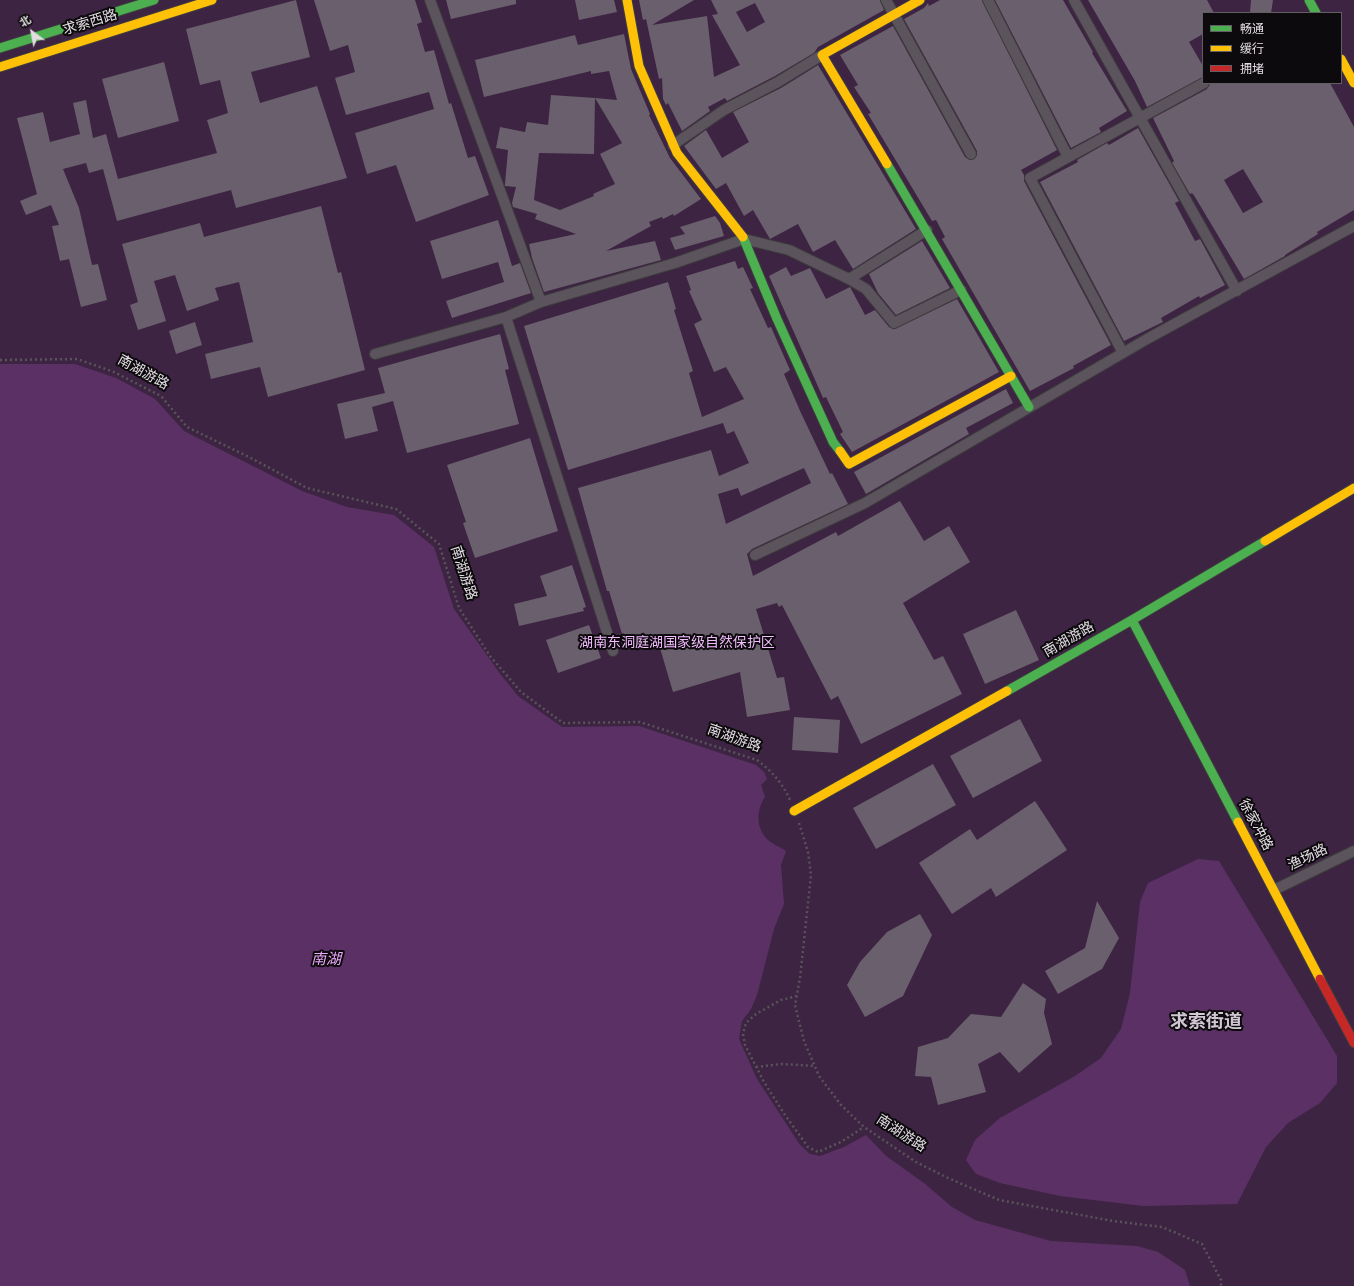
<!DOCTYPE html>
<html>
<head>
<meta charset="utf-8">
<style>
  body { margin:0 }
  #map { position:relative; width:1354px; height:1286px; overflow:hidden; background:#242125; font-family:"Sofia Sans Condensed","Noto Sans SC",sans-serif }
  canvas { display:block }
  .legend { position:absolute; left:1202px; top:12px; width:140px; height:72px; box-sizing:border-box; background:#0d0a0d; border:1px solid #625e63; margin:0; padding:5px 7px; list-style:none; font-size:12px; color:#e2dde3 }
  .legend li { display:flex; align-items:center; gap:8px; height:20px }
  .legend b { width:20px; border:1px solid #625e63 }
  .north { position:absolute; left:12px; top:12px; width:40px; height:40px; -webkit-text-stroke:3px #0d0a0d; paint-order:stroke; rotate:328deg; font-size:11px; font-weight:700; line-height:16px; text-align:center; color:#e2dde3 }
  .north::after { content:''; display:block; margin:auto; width:14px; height:18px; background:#e2dde3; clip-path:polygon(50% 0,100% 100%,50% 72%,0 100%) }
</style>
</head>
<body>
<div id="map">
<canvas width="1354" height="1286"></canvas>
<ul class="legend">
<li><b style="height:5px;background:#4caf50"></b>畅通</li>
<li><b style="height:5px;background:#ffc107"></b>缓行</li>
<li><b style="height:5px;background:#c62828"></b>拥堵</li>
</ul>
<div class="north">北</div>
</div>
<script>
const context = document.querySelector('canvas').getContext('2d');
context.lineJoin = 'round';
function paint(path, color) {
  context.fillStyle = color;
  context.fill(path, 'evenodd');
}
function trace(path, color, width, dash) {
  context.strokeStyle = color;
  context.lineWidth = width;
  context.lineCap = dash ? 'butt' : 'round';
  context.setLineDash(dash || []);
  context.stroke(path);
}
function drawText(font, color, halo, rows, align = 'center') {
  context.font = font + ' "Sofia Sans Condensed","Noto Sans SC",sans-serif';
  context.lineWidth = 4;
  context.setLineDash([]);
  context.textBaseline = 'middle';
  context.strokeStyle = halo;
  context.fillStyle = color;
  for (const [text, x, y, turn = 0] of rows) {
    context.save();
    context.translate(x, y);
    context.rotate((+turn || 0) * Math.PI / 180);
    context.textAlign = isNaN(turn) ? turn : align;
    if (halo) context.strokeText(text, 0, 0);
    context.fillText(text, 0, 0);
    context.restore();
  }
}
paint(new Path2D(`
  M0 0H1354V1286H0ZM1203 13H1341V83H1203Z`), '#3d2442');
paint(new Path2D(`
  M0 364H75L116 378 155 399 184 431 302 491 347 507 394 515 434 547 454 609 501 675 518 696 562 727 639 726 756 765 764 772 767 779 761 785 765 797C757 809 755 826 767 839 772 844 780 847 786 851L781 865 784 904 774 929 757 995 751 1009 742 1021 739 1039 757 1079 800 1145 810 1154 820 1156 844 1147 866 1135 886 1156 924 1183 952 1207 975 1220 1051 1241 1137 1246 1158 1252 1185 1270 1190 1286H0Z
  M1198 859 1219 861 1337 1056V1083L1320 1103 1288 1123 1266 1147 1237 1204 1143 1206 1060 1196 1000 1183 976 1174 966 1160 975 1140 1000 1118 1075 1076 1101 1058 1121 1029 1130 993 1140 902 1148 883Z`), '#5b3165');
paint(new Path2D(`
  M296 0 310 57 251 72 260 103 317 86 347 178 236 208 231 190 117 221 103 169 89 173 86 163 63 169 79 208 92 265 98 264 107 300 81 307 69 259 60 261 52 226 59 225 51 205 26 215 20 201 37 194 17 118 43 112 50 142 80 134 73 103 86 100 93 138 106 134 118 179 217 153 207 120 228 113 220 80 200 85 186 29Z
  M314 0H415L422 22 417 24 425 52 434 50 449 104 451 103 468 158 475 156 489 195 416 222 396 165 367 174 355 133 434 109 429 92 346 115 335 78 355 72 348 45 330 51Z
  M446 0H516V4L451 19Z
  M575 0H614L617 12 579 20Z
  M639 0H694L652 25 707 16 714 77 740 65 712 15 718 14 711 0H880L884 10 818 47 814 53 775 76 727 101 725 98 708 107 710 111 682 131 668 103 666 105 663 99 662 78 659 79 646 19 643 20ZM755 3 765 22 747 32 736 12Z
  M940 0H982L1057 150 1021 170 1024 175V181L1111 345 1073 366 1074 368 1030 391 942 239 945 237 936 220 932 221 868 114 871 113 854 87 858 85 840 55 893 26 965 157 970 160 974 159 977 155V151L904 19 924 8 928 3 929 6Z
  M995 0H1063L1093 52 1092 53 1127 111 1099 128 1101 132 1071 148Z
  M1088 0H1207L1214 13H1203V34L1189 42 1203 66V77L1147 107 1135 81Z
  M1251 0H1273L1271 13H1250Z
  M624 34 631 69 650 114 649 115 670 158 701 199 674 216 673 214 663 219 662 217 649 222 651 226 606 251 655 241 661 260 544 292 532 258 529 244 576 234 535 219 537 214 513 207 512 203 516 187 505 186V184L508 150 496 148 500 127 525 132 527 122 548 125 551 95 595 98 594 154 539 153 534 200 560 210 594 196 593 194 615 184 600 154 622 143 595 98 617 100 609 71 591 74V71L484 97 475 60 575 35 578 45Z
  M164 62 179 121 118 138 102 79Z
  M818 65 916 229 853 269 835 240 813 252 798 224 770 239 753 210 744 216 726 183 716 189 684 146 706 130 722 158 749 142 733 112 781 88Z
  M1210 83H1330L1354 127V210L1317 232 1318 234 1285 255V256L1244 279 1195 197 1192 193 1190 194 1172 163 1174 161 1153 118 1207 89ZM1243 169 1263 202 1243 213 1224 180Z
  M1138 128 1179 201 1175 203 1195 241 1200 239 1225 285 1200 298 1199 296 1161 318 1163 322 1124 341 1040 182 1078 162 1077 160 1107 143 1109 145Z
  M321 206 338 273 341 272 365 370 268 397 260 367 211 379 205 354 253 342 239 282 215 288 219 300 187 311 175 275 154 281 166 321 138 330 130 305 138 302 122 244 200 223 204 237Z
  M715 216 720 223 724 236 675 250 670 238 685 234 680 227Z
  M498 220 512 266 520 263 531 293 452 318 446 301 504 282 498 262 442 279 430 241Z
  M922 241 950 288 896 315 878 293 869 274Z
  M735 261 738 269 743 267 753 288 750 289 768 328 771 327 790 370 784 374 801 413 830 474 832 473 848 504 752 549 747 554 753 576 836 532 838 536 900 501 924 541 949 526 970 562 903 603 934 660 943 656 962 694 861 744 838 696 831 700 782 605 779 607 777 603 756 609 777 678 784 677 790 710 747 717 740 672 673 692 657 638 626 647 609 591H607L578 488 711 450 719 476 749 463 734 431 727 434 723 423 568 470 524 326 668 282 676 309 674 310 693 371 689 373 702 417 744 399 726 367 714 372 694 324 702 320 689 291 691 290 686 276ZM804 468 811 483 726 524 718 494 738 488 741 496Z
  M786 267 791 276 810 268 826 299 850 287 865 315 875 310 889 327 894 329 957 299 999 372 852 452 840 434 843 432 826 397 823 398 820 391 769 276Z
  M195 322 202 345 176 354 169 331Z
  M500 334 509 369 505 370 519 424 407 453 393 401 372 407 378 431 345 439 337 404 385 393 378 368Z
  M1006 389 1013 403 966 428 969 434 866 494 854 472Z
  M530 438 558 531 475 558 463 523 466 522 447 465Z
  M572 565 586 607 583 608 584 611 519 626 514 604 547 596 540 576Z
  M1016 610 1039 660 985 684 963 634Z
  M589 625 601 658 558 673 546 640Z
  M794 717 840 720 838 753 792 750Z
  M1020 719 1042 761 973 798 950 756Z
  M933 764 956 805 876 849 853 808Z
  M1035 801 1067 850 996 897 991 888 952 914 919 863 970 829 977 840Z
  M1097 901 1119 938 1102 969 1058 994 1045 971 1085 948Z
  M920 914 932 935 903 996 865 1017 847 985 860 962 887 932Z
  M1023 983 1046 999 1044 1013 1052 1044 1019 1073 1000 1052 978 1064 986 1092 938 1105 931 1077 915 1076 918 1047 948 1038 971 1014 1001 1017Z`), '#6a5f6c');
const street = new Path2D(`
  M430 0 541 302
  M886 0 971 154
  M988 0 1068 157
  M1074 0 1237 291
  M673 145 724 110 778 82 822 55
  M849 279 927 230
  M506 317 613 651
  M1123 353 1030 178 1204 83
  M375 354 506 317 541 302 675 263 744 239 789 250 849 279 866 289 894 323 961 290
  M755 555 865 503 1147 339 1354 226
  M1274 890 1354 851`);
const fast = new Path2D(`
  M1309 0 1316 13
  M0 48 154 0
  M887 164 1029 407
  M743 237 777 319 833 442 840 451
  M1132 620 1238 822
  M1007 691 1132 620 1265 541`);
const slow = new Path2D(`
  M627 0 639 66 677 153 743 237
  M1341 59 1354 83
  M0 67 212 0
  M887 164 822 55 920 0
  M840 451 849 464 1011 376
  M1265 541 1354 488
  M794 811 1007 691
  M1238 822 1320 979`);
const jam = new Path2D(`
  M1320 979 1354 1043`);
trace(street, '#3f3c3f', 12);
trace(fast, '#3f3c3f', 11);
trace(slow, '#3f3c3f', 11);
trace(jam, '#3f3c3f', 11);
trace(new Path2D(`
  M0 360 77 359 114 372 161 396 187 427 249 457 307 488 396 509 439 544 459 608 490 656 521 692 563 723 640 722 757 760C772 771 783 784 790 800
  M799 823 808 852 811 875 800 978 795 1005 804 1041 819 1076 841 1105 864 1127 916 1162 948 1178 999 1200 1113 1221 1162 1227 1202 1244 1221 1280V1286
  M797 996 781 1000 756 1014 746 1023 743 1034 745 1045 764 1082 785 1115 808 1147 818 1152 841 1142 864 1127
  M756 1067 781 1064 815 1066`), '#59545a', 2.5, [2, 3]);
trace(street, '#5b545c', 10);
trace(fast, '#4caf50', 9);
trace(slow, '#ffc107', 9);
trace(jam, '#c62828', 9);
drawText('14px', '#e2dde3', '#0d0a0d', [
  ["求索西路",90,23,-17],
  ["南湖游路",143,373,29],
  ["南湖游路",463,573,72],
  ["南湖游路",1069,640,-30],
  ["南湖游路",734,739,20],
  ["徐家冲路",1255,825,62],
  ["渔场路",1308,858,-26],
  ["南湖游路",901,1134,33]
]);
drawText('14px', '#f2bcfe', '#0d0a0d', [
  ["湖南东洞庭湖国家级自然保护区",677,643]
]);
drawText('italic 15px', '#eba7fa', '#0d0a0d', [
  ["南湖",326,960]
]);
drawText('bold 18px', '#d0c7d2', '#0d0a0d', [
  ["求索街道",1206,1022]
]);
</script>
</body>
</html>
